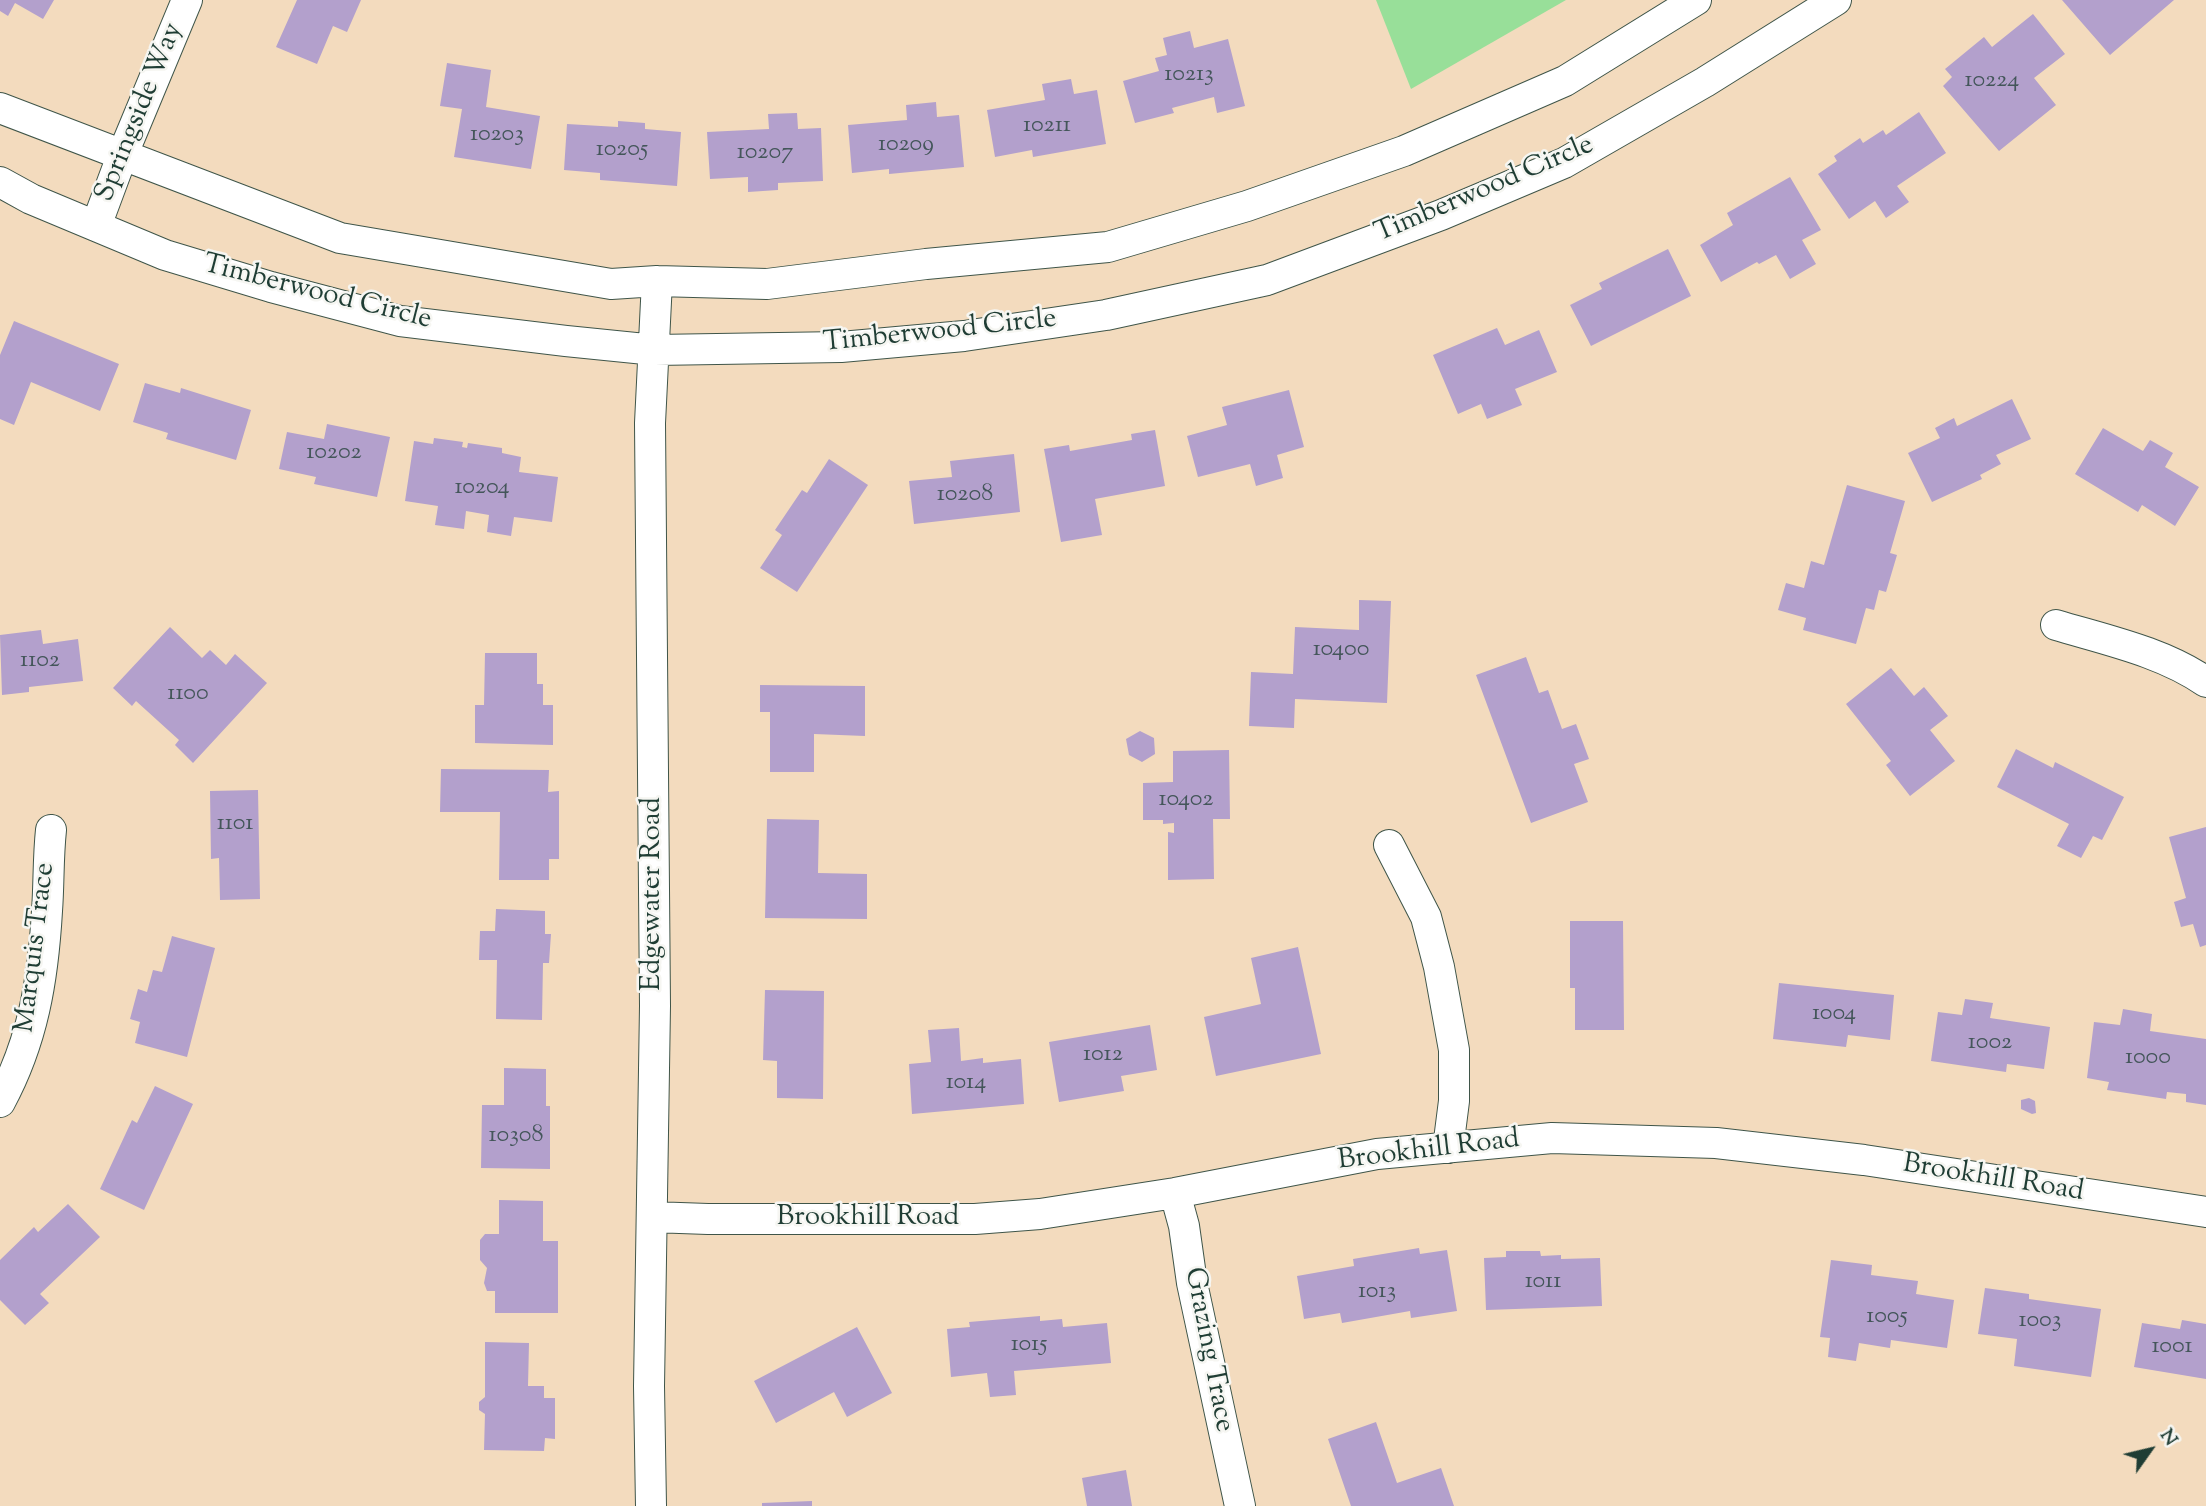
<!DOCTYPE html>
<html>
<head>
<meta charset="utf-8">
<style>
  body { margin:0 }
  #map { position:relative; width:2206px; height:1506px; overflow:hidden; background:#f3dbbe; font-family:"Sorts Mill Goudy",serif }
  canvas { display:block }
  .north { position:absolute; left:2115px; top:1415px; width:70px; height:70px; -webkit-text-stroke:5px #f6f6f2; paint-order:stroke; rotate:56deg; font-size:19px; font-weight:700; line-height:28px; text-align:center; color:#1f3d34 }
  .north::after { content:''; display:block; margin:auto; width:24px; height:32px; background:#1f3d34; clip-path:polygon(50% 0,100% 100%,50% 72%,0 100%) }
</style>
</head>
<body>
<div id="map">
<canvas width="2206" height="1506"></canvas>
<div class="north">N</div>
</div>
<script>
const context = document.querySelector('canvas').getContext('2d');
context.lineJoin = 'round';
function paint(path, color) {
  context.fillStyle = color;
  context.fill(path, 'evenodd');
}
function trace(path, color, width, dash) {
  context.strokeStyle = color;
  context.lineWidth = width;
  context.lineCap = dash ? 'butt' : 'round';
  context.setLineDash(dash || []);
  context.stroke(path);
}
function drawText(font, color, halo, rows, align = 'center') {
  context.font = font + ' "Sorts Mill Goudy",serif';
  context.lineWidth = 5;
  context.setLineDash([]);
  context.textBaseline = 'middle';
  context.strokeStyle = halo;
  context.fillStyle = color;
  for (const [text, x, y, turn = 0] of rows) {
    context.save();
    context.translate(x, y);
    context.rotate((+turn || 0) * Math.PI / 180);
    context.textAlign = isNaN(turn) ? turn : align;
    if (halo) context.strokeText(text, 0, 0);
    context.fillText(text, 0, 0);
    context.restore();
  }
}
paint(new Path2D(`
  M1376 0H1566L1411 89Z`), '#98df99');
paint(new Path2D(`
  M0 0H54L43 19 15 3 8 16 0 11Z
  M297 0H361L347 32 333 26 317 64 276 47Z
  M2062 0H2174L2110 55Z
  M2033 14 2065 54 2034 78 2056 105 1999 151 1943 86 1952 77 1945 69 1984 37 1992 47Z
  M1190 31 1194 48 1228 39 1245 106 1217 113 1214 97 1172 108 1174 113 1135 123 1123 81 1159 71 1155 58 1167 55 1163 38Z
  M447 63 491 70 486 107 540 116 531 169 454 157 462 109 440 106Z
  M1071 79 1074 94 1097 90 1106 144 1033 157 1032 150 995 157 987 110 1045 100 1042 84Z
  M936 102 937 117 959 115 964 167 889 174V169L852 173 848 125 907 120 906 105Z
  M1919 112 1946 153 1897 186 1909 202 1886 218 1875 201 1849 219 1818 174 1837 161 1834 156 1860 138 1863 143 1883 130 1886 135Z
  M797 113 798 129 821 128 823 181 778 183V190L748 192V177L710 179 707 132 769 129 768 114Z
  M618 121 645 123V129L681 132 677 186 600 180V173L564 170 567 124 618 127Z
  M1790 177 1821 230 1802 240 1816 264 1790 279 1776 255 1759 264 1757 262 1721 282 1700 245 1733 225 1727 213Z
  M1668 249 1691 296 1591 346 1570 305 1602 289 1599 283Z
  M14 321 119 364 100 411 31 382 14 425 0 419V355Z
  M1497 328 1505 345 1539 330 1557 372 1515 389 1522 405 1487 419 1481 404 1458 414 1433 355Z
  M145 383 180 393 181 388 251 410 236 460 166 439 168 433 133 422Z
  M1289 390 1304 447 1277 455 1283 478 1256 486 1250 464 1198 477 1187 436 1227 425 1222 407Z
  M2012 399 2031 439 1996 455 2001 464 1980 475 1982 479 1932 502 1908 453 1940 438 1935 428 1954 418 1957 426Z
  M327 424 390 437 377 497 314 484 316 477 279 469 287 432 324 439Z
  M2103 428 2143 451 2150 440 2173 453 2165 467 2199 487 2175 526 2142 505 2138 512 2075 474Z
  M1155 430 1165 486 1095 499 1102 535 1061 542 1044 449 1069 445 1070 451 1132 440 1131 434Z
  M434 438 463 442 462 447 467 448 468 443 502 448V453L521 457 519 472 558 477 552 522 514 517 511 536 487 532 489 515 466 511 464 529 435 525 438 506 405 501 414 441 433 444Z
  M1014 454 1020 512 914 524 909 481 952 477 950 461Z
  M829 459 868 485 797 592 760 568 782 535 775 530 802 490 807 493Z
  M1847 485 1905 501 1890 553 1897 555 1886 592 1879 590 1874 610 1866 608 1856 644 1803 630 1806 618 1778 610 1786 583 1804 588 1811 561 1824 565Z
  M1359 600 1391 601 1387 703 1295 699 1294 728 1249 726 1251 672 1293 674 1295 627 1359 630Z
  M170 627 202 658 210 650 226 665 235 654 267 683 193 763 175 745 179 740 136 701 132 706 113 688Z
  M41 630 43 644 78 639 83 681 29 687V692L2 695 0 635Z
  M485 653H537V684H543V705H553V745L475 743V705H484Z
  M1526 657 1539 693 1548 690 1562 729 1576 724 1589 759 1574 764 1588 802 1531 823 1476 675Z
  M1891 668 1914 696 1924 687 1948 716 1930 730 1955 761 1910 796 1886 765 1891 761 1846 704Z
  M760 685 865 686V736L814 734V772H770V712H760Z
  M1140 731 1154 738 1155 754 1142 762 1129 755 1126 739Z
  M2016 749 2053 768 2055 762 2124 797 2102 840 2093 836 2081 858 2057 846 2069 824 1997 787Z
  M1229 750 1230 819H1213L1214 879 1168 880V832L1174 833V823L1163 824V820H1143V783L1173 782V751Z
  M441 769 549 770 548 792 559 791V859H549V880H499L500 812H440Z
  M258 790 260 899 220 900 219 858 211 859 210 791Z
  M767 819 819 820 818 873 867 874V919L765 918Z
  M2206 827V945L2200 947 2193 924 2181 927 2174 902 2186 898 2169 837Z
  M496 909 545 911V934H551L549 963H543L542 1020 496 1019 497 960H479L480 931H495Z
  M1570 921H1623L1624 1030H1575V988H1570Z
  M172 936 215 948 187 1057 135 1043 140 1022 130 1019 138 989 147 992 153 970 162 972Z
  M1298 947 1321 1054 1216 1076 1204 1017 1261 1004 1251 958Z
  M1779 983 1894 995 1890 1040 1848 1035 1846 1047 1773 1039Z
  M765 990 824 991 823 1099 777 1098V1061L763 1060Z
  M1965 999 1993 1003 1990 1018 2050 1027 2044 1069 2007 1064 2006 1072 1931 1061 1938 1012 1962 1015Z
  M2123 1009 2152 1014 2150 1031 2206 1039V1105L2186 1102V1094L2167 1092 2166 1099 2107 1090 2109 1082 2087 1078 2094 1022 2120 1025Z
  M1150 1025 1157 1070 1121 1076 1124 1091 1059 1102 1049 1042Z
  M959 1028 961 1061 983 1058V1063L1021 1059 1024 1104 912 1114 909 1064 931 1062 928 1030Z
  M504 1068 546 1069V1106H550V1169L481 1168 482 1105H504Z
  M155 1086 193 1104 144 1210 100 1189 132 1120 137 1123Z
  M2029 1098 2035 1101 2036 1113 2032 1114 2021 1109V1100Z
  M499 1200 543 1201V1241H558V1313H495V1291H487L484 1283 487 1268 480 1260V1240L485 1234H499Z
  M68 1204 100 1237 40 1294 49 1303 25 1325 0 1300V1260L34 1227 38 1232Z
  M1419 1248 1420 1254 1447 1250 1457 1311 1411 1318 1410 1311 1342 1323 1340 1313 1304 1319 1297 1276 1354 1266 1353 1259Z
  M1506 1251H1540L1541 1256 1561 1255V1259L1600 1258 1602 1306 1486 1310 1484 1258 1506 1257Z
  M1831 1260 1872 1265 1871 1275 1918 1281 1916 1294 1954 1300 1947 1348 1891 1340 1890 1348 1859 1343 1856 1361 1828 1357 1830 1338 1820 1337Z
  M1985 1288 2029 1294V1299L2101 1309 2091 1377 2014 1366 2017 1339 1978 1334Z
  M1040 1316V1321L1062 1319 1063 1327 1107 1323 1111 1363 1014 1371 1016 1395 990 1397 987 1373 951 1377 947 1329 970 1327 969 1322Z
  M2182 1320 2206 1324V1379L2134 1367 2142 1323 2180 1329Z
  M857 1327 892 1393 847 1417 834 1392 776 1423 754 1381Z
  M485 1342 529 1343 528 1386H544V1398H555V1439L545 1438 544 1451 484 1450 485 1414 479 1410V1402L485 1397Z
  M1376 1422 1397 1483 1441 1468 1454 1506H1351L1328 1439Z
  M1126 1470 1132 1506H1087L1082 1478Z
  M812 1501V1506H762V1503Z`), '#b3a0cc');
const street = new Path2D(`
  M0 108 340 238 611 284 657 281 767 284 926 264 1108 247 1247 206 1404 151 1565 81 1696 0
  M0 182 31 199 165 255 271 287 400 321 566 341 655 350 841 347 964 336 1106 315 1267 280 1441 215 1564 163 1705 82 1836 0
  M96 226 122 156 187 0
  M2056 625C2106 640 2163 652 2206 682
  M1389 845 1426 917 1439 967 1454 1050V1101L1448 1148
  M0 1102C33 1041 43 980 47 911 49 884 48 858 51 830
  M1175 1193 1184 1226 1192 1283 1240 1506
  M652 1217 708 1219H975L1040 1214 1175 1193 1377 1154 1552 1138 1716 1143 1864 1160 2206 1212
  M651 1506 649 1386 655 1006 650 423 657 281`);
trace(street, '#3f5549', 32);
trace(street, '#fff', 30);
drawText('24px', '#44565a', null, [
  ["10213",1189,76],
  ["10224",1992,82],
  ["10211",1047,127],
  ["10203",497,136],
  ["10209",906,146],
  ["10205",622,151],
  ["10207",765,154],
  ["10202",334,454],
  ["10204",482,489],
  ["10208",965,496],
  ["10400",1341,651],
  ["1102",40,662],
  ["1100",188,695],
  ["10402",1186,801],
  ["1101",235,825],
  ["1004",1834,1015],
  ["1002",1990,1044],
  ["1012",1103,1056],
  ["1000",2148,1059],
  ["1014",966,1084],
  ["10308",516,1137],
  ["1011",1543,1283],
  ["1013",1377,1293],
  ["1005",1887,1318],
  ["1003",2040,1322],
  ["1015",1029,1346],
  ["1001",2172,1348]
]);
drawText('28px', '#1f3d34', '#f6f6f2', [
  ["Springside Way",141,113,-68],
  ["Timberwood Circle",1485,191,-23],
  ["Timberwood Circle",317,294,14],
  ["Timberwood Circle",940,333,-6],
  ["Edgewater Road",654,894,-90],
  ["Marquis Trace",37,948,-83],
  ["Brookhill Road",1429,1152,-7],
  ["Brookhill Road",1993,1180,9],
  ["Brookhill Road",868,1219],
  ["Grazing Trace",1207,1350,79]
]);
</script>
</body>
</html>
